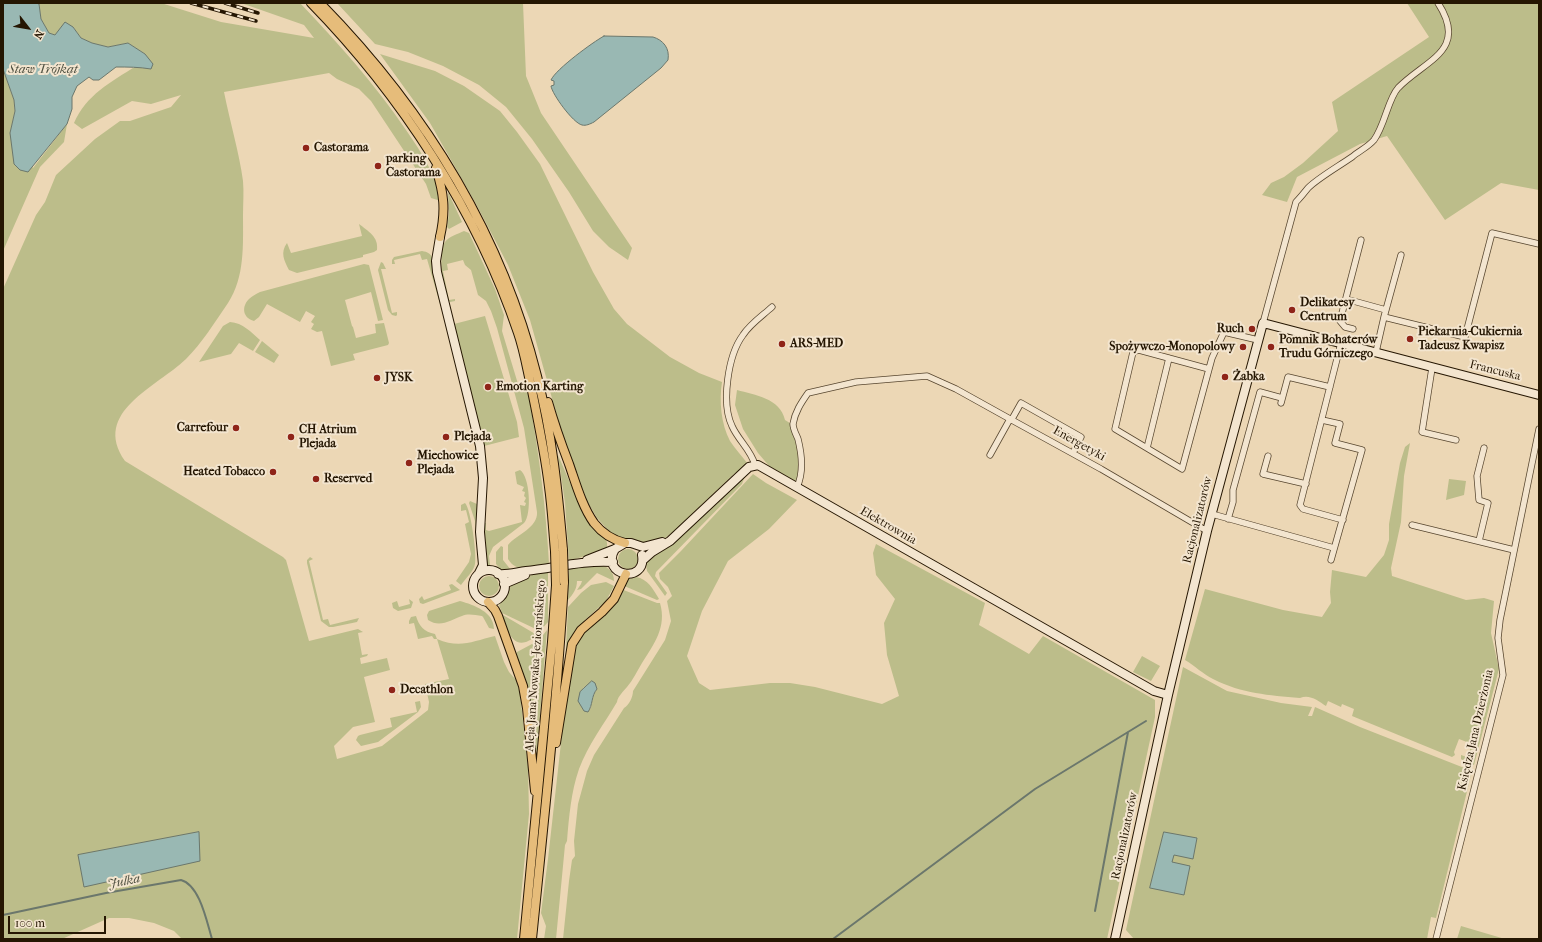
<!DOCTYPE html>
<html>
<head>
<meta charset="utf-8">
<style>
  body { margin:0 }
  #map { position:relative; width:1542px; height:942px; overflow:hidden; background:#ecd7b5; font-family:"IM FELL French Canon",serif }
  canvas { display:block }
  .frame { position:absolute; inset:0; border:4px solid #251602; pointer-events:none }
  .north { position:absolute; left:8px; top:8px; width:40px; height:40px; -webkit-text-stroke:3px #f3e5cf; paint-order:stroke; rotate:121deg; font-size:11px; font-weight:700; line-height:16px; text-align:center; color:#251602 }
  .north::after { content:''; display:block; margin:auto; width:14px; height:18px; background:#251602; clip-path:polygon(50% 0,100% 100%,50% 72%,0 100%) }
  .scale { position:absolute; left:8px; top:916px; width:98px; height:18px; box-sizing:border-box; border:2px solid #251602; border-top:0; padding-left:5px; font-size:12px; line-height:14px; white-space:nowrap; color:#251602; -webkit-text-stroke:3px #f3e5cf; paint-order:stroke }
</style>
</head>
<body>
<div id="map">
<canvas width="1542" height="942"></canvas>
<div class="frame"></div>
<div class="north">N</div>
<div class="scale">100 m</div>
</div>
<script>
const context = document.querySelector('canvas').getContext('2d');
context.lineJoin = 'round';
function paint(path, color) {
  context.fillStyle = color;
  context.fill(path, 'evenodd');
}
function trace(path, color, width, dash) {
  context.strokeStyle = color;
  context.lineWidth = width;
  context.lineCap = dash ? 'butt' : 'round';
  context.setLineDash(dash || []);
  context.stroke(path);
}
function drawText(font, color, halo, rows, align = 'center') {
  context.font = font + ' "IM FELL French Canon",serif';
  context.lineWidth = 4;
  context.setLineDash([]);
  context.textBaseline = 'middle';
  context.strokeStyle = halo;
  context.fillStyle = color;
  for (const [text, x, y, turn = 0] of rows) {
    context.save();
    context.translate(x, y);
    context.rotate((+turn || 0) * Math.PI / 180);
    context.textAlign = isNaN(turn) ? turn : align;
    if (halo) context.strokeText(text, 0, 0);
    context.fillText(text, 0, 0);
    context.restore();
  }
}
paint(new Path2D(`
  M37 3H161L221 22 314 38 304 25 241 3H300C338 43 375 84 406 130 421 152 436 174 441 201L431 198 426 184 371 101 359 89 337 79 329 73 224 92C230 122 239 152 243 181 244 192 243 204 243 215 243 245 245 277 228 303 215 322 202 343 186 359 157 387 91 412 125 461L283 557 286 560 309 641 358 629 363 632 358 633 362 655 368 654 367 656 360 658 361 664 387 658 390 670 364 677 375 722 353 727 334 746 337 759 382 746 428 710 429 702 425 684 449 679 437 639H434L432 636 418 639 414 623 409 624V621L411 617 416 616C419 626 424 632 435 634L437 639C460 649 473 641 495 636L504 662 509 672 516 680 520 693 528 767 529 814 517 939H182L174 931 154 923 129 918H109L62 939H3V289L36 215 45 202 56 175 95 139 120 121H130L171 107 181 95 151 104 132 101 82 129 74 123C86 95 111 82 136 66L151 69 145 54 128 43 108 47 92 43 81 38 73 27 54 35 49 33 41 19 39 4Z
  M337 3H523L526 76 541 113 632 248 628 260 609 247 593 231 569 192 532 139 506 107 479 85 443 66 408 52 375 44Z
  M1407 3H1539V190L1501 183 1445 220 1387 136 1360 144 1297 177 1287 202 1262 195 1271 183 1284 177 1303 163 1338 131 1332 102 1429 37Z
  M380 54 435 71 464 86 500 111 517 132 540 164 593 272 614 309 627 324 670 357 699 373 722 382C719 401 721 424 730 441 735 449 742 456 748 464L734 474 672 533 661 541 642 543 629 538H617L609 531 597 518 587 501 564 441 530 320 508 265 476 204 430 123Z
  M3 69 14 100 15 111 10 133 33 168 67 124 64 142 40 167 3 251Z
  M448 192 462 222 449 229 447 227 449 214Z
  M359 224C368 231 379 237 377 250L374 252 363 255V257L297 273 289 270C284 260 280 253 287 243L291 253 362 236Z
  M464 231 469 233 495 289 504 315 502 331 518 384 527 390 529 398C539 453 546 508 549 564 533 567 518 575 508 559V545C517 534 538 528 537 512L524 428 497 328 491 311 486 301 478 295 471 270 465 265 463 260 447 264 448 270 443 271 449 300 455 299V301L450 302C442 294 438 251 445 242 449 236 458 234 464 231Z
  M422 251C428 252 430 253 433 259L441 301 440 304 427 259 422 260 420 254 394 260 395 264H392V260L394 257Z
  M381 262 383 263 386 269H381L392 313 397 312V315L396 316 392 315 388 310 378 270Z
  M364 264 369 265 383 320 378 321 371 292 345 300 352 326 353 327 356 338 376 333 375 324 384 323 389 343 388 345 353 354 355 360 331 366 322 331 317 332 311 329 314 324 311 322 315 316 306 311 300 322 267 304 259 317 254 321C243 318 241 307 249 299 252 296 256 294 260 292Z
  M485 316 517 422 519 437 484 446 454 324Z
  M230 322C243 323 251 332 260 340L253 351 239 343 231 354 199 362 223 326Z
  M262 341 279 355 274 363 255 352Z
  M737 390C755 395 780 398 785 420L793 425 801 457 799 483 770 467 758 453 743 429 735 405Z
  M1410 443 1404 476 1401 522 1391 568 1392 576 1466 600 1484 598 1494 601 1491 633 1499 669 1474 765 1467 764 1461 759V755L1467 757 1472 744 1459 739 1454 752 1455 755 1452 757 1352 716 1354 709 1342 704 1341 707 1328 701 1326 706C1318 701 1310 694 1300 698 1268 695 1243 694 1213 679 1203 674 1195 666 1185 660L1205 589 1283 610 1322 617 1331 603 1330 592 1332 570 1366 577 1384 555 1389 540V524L1400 463 1405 447Z
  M558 455 584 515 591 526 606 539 607 543V549L569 561 565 503Z
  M520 470C530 476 532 515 524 523L493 547 489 556 490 565 487 566 484 523H486V530L489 531 522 522 520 505 525 506 526 503 524 502 526 498 524 496 525 492 522 491 524 487 517 484 515 472Z
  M753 474 766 483 797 500 769 529 728 561 702 611 687 656 699 683 710 690 770 683H790L815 687 882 704 899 696 887 655 884 623 895 599 876 575 873 553 876 544 985 603 979 625 1029 654 1043 636 1155 700V717L1107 939H563L569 881 572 860 575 856 574 841 578 804 587 771 594 755 624 708C629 705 633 697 633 691L665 640 671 621 667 601 672 596 668 587 660 579 659 573 681 551Z
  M745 476 742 484 656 572 655 576 667 593 665 596 647 571 646 565 648 559Z
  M1449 479 1466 481 1464 495 1446 500Z
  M470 501 477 504V539L475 521 469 503Z
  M465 503C471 509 477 555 475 564 474 571 465 579 461 585L456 581 469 562 471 554 465 524 469 522 466 510 461 511V505Z
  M501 546 503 547V560L511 570 502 571 496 564V552Z
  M618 559a10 10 0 1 1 20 0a10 10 0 1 1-20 0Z
  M310 557 313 559 309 561 323 620 328 619 330 625 359 618 357 622 333 627H329L321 621 307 563V560Z
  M596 564C607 566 614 570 614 581L597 573 581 589 577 590 581 584 582 581H577C577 589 573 594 568 600L569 569Z
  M548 572V622L540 631 502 613 499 605 506 597 512 583 535 574Z
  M479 586a10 10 0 1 1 20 0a10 10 0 1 1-20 0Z
  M636 577C648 579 653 589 659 599L657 600 622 585 626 580Z
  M606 582 614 586 606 601 585 620 574 633 565 667 568 607 581 593 591 585Z
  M452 584 460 590 423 604 420 603 419 599 422 596 424 600 451 590 449 585Z
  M621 589 657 603H660C667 627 654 644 642 663 637 671 633 680 627 687 623 692 618 696 617 702 604 724 588 745 579 769 571 792 569 817 567 841L565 845 556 939H544L546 926 541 913 548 859 563 725 574 656 577 644 584 632ZM588 685 597 689C592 695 591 700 591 708L584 711 583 688Z
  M409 599 413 602 411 608 398 611 393 608 392 603 397 601 399 607 410 604Z
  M460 601C474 605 494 612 494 629L489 628 483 617 482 616C475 615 468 613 462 616 451 620 440 628 428 620L427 615 429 611Z
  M503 615 537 635C522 648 513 644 506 627 505 623 503 618 503 615Z
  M547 630 537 751 534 747 516 654 517 652 532 644 539 640Z
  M1142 656 1160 666 1151 681 1133 672Z
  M1183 667 1227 691 1281 703 1312 707 1308 716H1312L1315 707 1360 727 1472 771 1436 918 1431 917 1427 939H1134L1126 930Z
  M420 701 421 707 418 712 378 742 361 746 356 740 358 736 360 735 392 727 390 718 417 712 415 702Z
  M1461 926 1505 939H1457Z`), '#bcbd8a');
const water = new Path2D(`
  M3 3H37L39 4 41 19 49 33 55 35 65 22 73 27 81 38 92 43 108 47 128 43 145 54 153 64 151 69C139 67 128 67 116 67L99 80H93L89 77 77 86 72 97V109L67 124 28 172 20 170 14 164 10 133 15 111 14 100 3 69Z
  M604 36 653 37C663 40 670 48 668 60L661 68 594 122C590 124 586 126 582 125 573 123 552 94 551 86L554 85V81L551 80C556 69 593 42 604 36Z
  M592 681 595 683 597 689C591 696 593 705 588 712L584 711 578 701 580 692Z
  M199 832 200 861 84 887 78 855Z
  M1164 832 1197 838 1193 859 1174 855 1172 862 1190 866 1184 895 1150 888Z`);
paint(water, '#99b8b3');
trace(water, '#6b776c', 1);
trace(new Path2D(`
  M1095 911 1128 732
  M3 915 106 893 181 880C200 885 207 923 212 939
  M833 939 1035 789 1146 721`), '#6b776c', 2);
const street = new Path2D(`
  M1401 255 1384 317 1465 337 1492 233 1539 244
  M1346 299 1386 310
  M1263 323 1296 202C1300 198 1304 193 1308 188 1318 178 1339 166 1352 157 1359 151 1368 147 1374 140 1385 125 1388 99 1398 88 1425 60 1469 51 1438 3
  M1353 329 1345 327 1340 321 1361 240
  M1341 343 1300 505 1303 509 1343 520
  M1376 352 1384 317
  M1432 368 1422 432 1456 440
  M1209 369 1139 350 1133 352 1115 429 1182 469 1209 369 1212 358 1224 332 1258 340
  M1281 403 1288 377 1330 387
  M1012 419 1021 403 1081 437 1073 453
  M1322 420 1340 424 1335 443 1362 450 1331 560
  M1147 448 1169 358
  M990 455 1010 419
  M1268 456 1263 474 1306 484
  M755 465C751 450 738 440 732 426 721 403 728 355 743 335 750 324 762 316 772 307
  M797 487C804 472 802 455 798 439 796 434 793 429 793 424 795 412 801 403 808 393L856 382 927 376 956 389 1010 419 1101 469 1207 531
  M1212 514 1334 548
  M1228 519 1233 502V490L1260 392 1282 398
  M1412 525 1514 550
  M1479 541 1488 503 1479 500 1477 476 1484 448
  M1436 939 1503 675 1498 638 1500 620 1539 429`);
const secondary = new Path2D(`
  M440 237 436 261 437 272 480 446 483 478 480 532 483 565 479 573
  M615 549C599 576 647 585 642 555
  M587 560 615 549 625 543H631L643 547 662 542
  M643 560 652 552 670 541 749 467 758 465 1154 691 1168 695
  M473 586a16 16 0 1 1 32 0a16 16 0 1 1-32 0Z
  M498 574C508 575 517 572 526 571 555 568 583 560 613 562
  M504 584 525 575
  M1115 939 1168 695 1207 531 1263 323 1539 395`);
const primary = new Path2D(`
  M311 3C400 94 477 211 518 333 524 350 527 369 531 386 538 420 545 453 549 487 552 508 553 530 555 551
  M320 3C423 108 501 233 537 376 552 433 558 491 563 550
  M436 168C444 194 446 210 440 237
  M548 402C554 423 561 443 569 464 576 484 582 506 594 523 602 533 613 540 625 543
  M488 602 495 610 498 616 523 686 527 708 535 791
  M556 743 572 644 581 630 602 612 614 599 626 574
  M524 939 552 642 556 585
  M532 939C544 820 557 701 564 582`);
trace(street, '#57462f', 7);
trace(secondary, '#251602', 10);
trace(primary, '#251602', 10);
trace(street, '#f3e5cf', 5.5);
trace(secondary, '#f3e5cf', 8);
trace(primary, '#e6bc7a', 8);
const rail = new Path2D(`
  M191 3 256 21
  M225 3 258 13`);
trace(rail, '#251602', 3.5);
trace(rail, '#f3e5cf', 2, [6]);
const primaryBridge = new Path2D(`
  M563 550 564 582
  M555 551 556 585`);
trace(primaryBridge, '#251602', 10, []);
trace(primaryBridge, '#e6bc7a', 8);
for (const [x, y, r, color] of [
  [306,148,4,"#8f2418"],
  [378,166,4,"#8f2418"],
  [1292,310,4,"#8f2418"],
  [1252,329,4,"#8f2418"],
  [1410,339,4,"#8f2418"],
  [782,344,4,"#8f2418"],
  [1243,347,4,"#8f2418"],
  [1271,347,4,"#8f2418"],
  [1225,377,4,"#8f2418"],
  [377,378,4,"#8f2418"],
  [488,387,4,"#8f2418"],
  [236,428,4,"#8f2418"],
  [291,437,4,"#8f2418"],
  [446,437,4,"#8f2418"],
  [409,463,4,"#8f2418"],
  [273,472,4,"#8f2418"],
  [316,479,4,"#8f2418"],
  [392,690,4,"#8f2418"]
]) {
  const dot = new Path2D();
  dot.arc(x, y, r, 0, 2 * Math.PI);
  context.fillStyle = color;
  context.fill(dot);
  trace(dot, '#f3e5cf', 1.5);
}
drawText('bold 12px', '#251602', '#f3e5cf', [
  ["Castorama",314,148],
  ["parking",386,159],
  ["Castorama",386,173],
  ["Delikatesy",1300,303],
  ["Centrum",1300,317],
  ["Ruch",1244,329,"right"],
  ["Piekarnia-Cukiernia",1418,332],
  ["Tadeusz Kwapisz",1418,346],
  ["Pomnik Bohaterów",1279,340],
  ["Trudu Górniczego",1279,354],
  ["ARS-MED",790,344],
  ["Spożywczo-Monopolowy",1235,347,"right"],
  ["Żabka",1233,377],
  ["JYSK",385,378],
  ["Emotion Karting",496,387],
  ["Carrefour",228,428,"right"],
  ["CH Atrium",299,430],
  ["Plejada",299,444],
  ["Plejada",454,437],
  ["Miechowice",417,456],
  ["Plejada",417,470],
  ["Heated Tobacco",265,472,"right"],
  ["Reserved",324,479],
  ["Decathlon",400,690]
], 'left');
drawText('12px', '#251602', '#f3e5cf', [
  ["Francuska",1495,371,14],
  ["Energetyki",1079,444,29],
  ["Racjonalizatorów",1198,520,-76],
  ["Elektrownia",888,526,30],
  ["Aleja Jana Nowaka-Jeziorańskiego",536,666,-86],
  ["Księdza Jana Dzierżonia",1476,730,-77],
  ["Racjonalizatorów",1125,836,-78]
]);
drawText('italic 13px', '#4e4f40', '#f3e5cf', [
  ["Staw Trójkąt",43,70],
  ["Julka",124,882,-11]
]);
</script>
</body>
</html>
